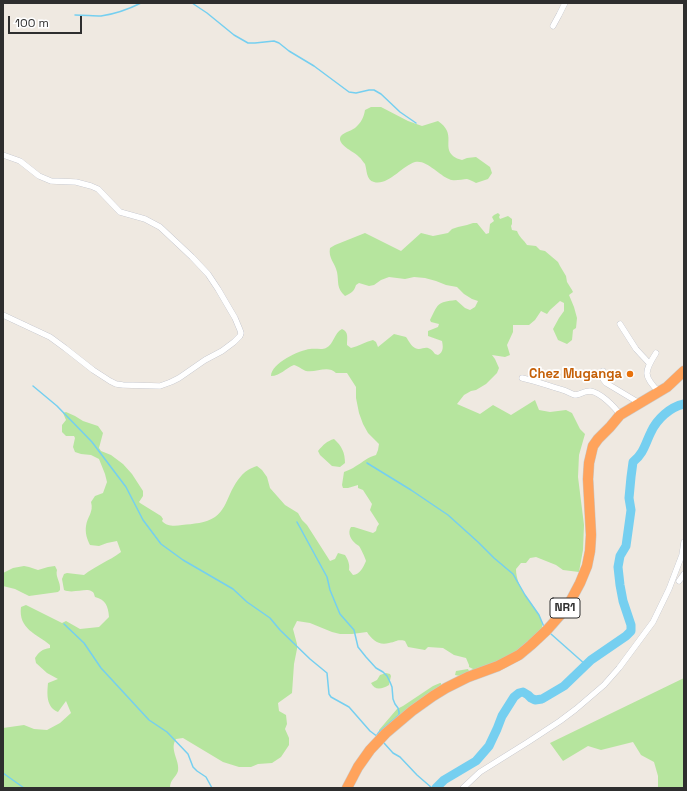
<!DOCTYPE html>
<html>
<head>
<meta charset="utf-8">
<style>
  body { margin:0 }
  #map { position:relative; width:687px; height:791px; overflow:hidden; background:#efe9e1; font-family:"Space Grotesk",sans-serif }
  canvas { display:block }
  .frame { position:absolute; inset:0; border:4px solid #2e2e2e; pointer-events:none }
  .scale { position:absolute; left:8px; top:16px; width:74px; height:18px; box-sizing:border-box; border:2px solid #2e2e2e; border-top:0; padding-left:5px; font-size:12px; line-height:14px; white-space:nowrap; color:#2e2e2e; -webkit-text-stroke:3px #fff; paint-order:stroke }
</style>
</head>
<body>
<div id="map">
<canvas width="687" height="791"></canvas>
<div class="frame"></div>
<div class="scale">100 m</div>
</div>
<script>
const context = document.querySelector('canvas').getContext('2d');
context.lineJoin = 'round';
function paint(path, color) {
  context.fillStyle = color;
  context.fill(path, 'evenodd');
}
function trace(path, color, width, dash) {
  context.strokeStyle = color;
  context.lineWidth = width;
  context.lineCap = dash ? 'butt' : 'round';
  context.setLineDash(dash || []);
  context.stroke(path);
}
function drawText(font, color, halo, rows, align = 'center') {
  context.font = font + ' "Space Grotesk",sans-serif';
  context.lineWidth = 3.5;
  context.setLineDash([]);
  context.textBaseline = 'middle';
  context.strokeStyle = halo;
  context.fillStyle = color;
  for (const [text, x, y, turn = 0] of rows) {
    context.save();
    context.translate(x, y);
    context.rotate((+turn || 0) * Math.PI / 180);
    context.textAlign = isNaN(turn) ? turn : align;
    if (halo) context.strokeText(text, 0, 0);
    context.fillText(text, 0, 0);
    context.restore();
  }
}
paint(new Path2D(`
  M371 107H381L408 121 422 126 438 121C457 134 442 146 453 156 455 158 459 159 462 160L467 158 476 157 490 167 492 173 488 179 476 183C473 181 470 180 467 179 462 179 454 182 449 179 439 175 426 159 415 162 402 166 388 186 374 182 366 180 367 170 365 164 363 162 361 158 359 157 355 152 339 146 340 138 341 133 351 131 355 128 361 123 364 117 365 110Z
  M498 213 500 215 499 217 500 219 508 216 512 219V224L511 226 512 230 517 231C519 237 524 240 527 245L536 246 540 250 545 251 558 262 560 266 566 276 567 282 572 290 573 292 569 295 574 307 577 318 576 328 573 330 572 340 567 344 558 340 553 329 559 318 564 311V303L560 301 550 310 547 314 541 311 535 320 529 325H513V332L507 345 510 355 505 357 492 355 495 359 499 368 497 373 486 384 476 390 471 391 464 395 457 404 480 414 493 405 511 415 535 400 539 410 550 412 566 410 572 413 580 429 585 434 579 455 578 477 584 525 583 550 579 572 563 570 556 565 536 557 530 558 526 563H521L516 569C516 578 520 588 526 596 532 606 544 616 542 629L521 648 510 655 491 664 460 676 455 675 456 671 468 669 469 671 473 669 469 667V665L466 658 454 655 443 648 428 647 425 650 408 647 405 641C396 639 397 642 389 643 379 646 372 640 367 632L352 634H340L332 632 310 623 297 621 293 629 297 644V649L294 664 292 693 278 703 279 711 286 715 287 724 285 729 289 738V745L281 757 272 763 258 764 251 767H239L223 762 183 738 176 739C169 750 180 760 178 771 176 778 170 779 170 788H3V728L24 725 34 729 47 730 60 723 71 713 66 701 58 712C46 707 47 694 48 683L58 679 47 673 36 663 35 658C39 652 42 649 50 648V645C37 634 18 629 21 607L26 605 62 623 66 621 80 629 99 627 109 617C108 606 106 600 95 597 94 594 94 592 91 591 86 588 72 594 64 590L62 579 64 574 67 573 84 575C95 566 109 561 121 552L117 541 107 543 99 546 90 545C87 539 85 533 86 526 87 517 94 512 91 502L95 496 103 493 107 482 105 474 99 459 91 455 81 454 75 452 73 447 75 438 74 436H66L62 432V425L66 420 63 413 66 412 75 416 83 421 98 426 103 433 99 448 101 451 111 455 123 464 132 474 143 491V496L139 502 140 503 161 516 163 519 162 521C167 527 176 526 182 525 193 524 206 523 215 517 223 511 226 503 230 494 234 485 240 475 248 470 251 468 254 467 257 466L262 470 267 477 270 488 285 505 298 513 302 520 307 525 330 561 335 559 338 553 345 555C348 560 350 564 349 570L353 575C360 574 363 568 366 561 365 557 361 549 359 546 358 545 357 545 356 544 351 540 347 533 351 527H354L373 533 376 531 377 527 379 524 370 510 372 504 363 490 358 488V485L348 488H343L342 485 344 472C348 470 352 469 356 466 363 462 368 457 376 455L378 450 379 444 368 433 363 424 359 413 356 398V387L347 373H336C328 365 316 373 306 371 303 370 298 366 294 365 286 368 280 376 271 376 271 363 300 350 310 349 315 348 322 350 326 348 334 344 334 333 342 329 349 332 347 338 347 345L351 348C359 346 365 342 373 340L376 342 378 347 394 334 406 337C409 341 411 346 415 348 423 352 426 342 435 354L438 355C444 352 443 346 442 341L428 336V331L438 327 439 324 431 322 430 320C438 304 437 302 456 300L465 308 470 310 475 307 478 301 472 299 464 294 457 287 446 285 436 281 425 278 414 277 405 279 389 277 381 280 374 285 369 286 359 283 356 285C354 292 351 293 345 296 336 288 339 282 337 272 335 263 328 258 330 248L335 245 365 233 401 251 421 233 433 236 448 233 452 229 458 227 467 225 473 223H477L486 234 489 233 490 224 494 221 492 217 494 215Z
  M334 439C342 446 345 453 345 463L340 467 332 466 320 455 318 451C323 445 327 441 334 439Z
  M24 566 29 567 38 570 48 567 55 566 57 570C55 577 61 582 60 590L58 592 29 596 15 589 3 586V573L13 568Z
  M386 673 390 674 391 676 389 685C382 689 375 691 371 683L377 680 380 675Z
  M684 678V788H658V776L654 762 641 755 633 742 601 750 588 746 563 761 550 743Z
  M440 683H441V685L439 687 380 733H379V730L397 709 403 706 433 686Z`), '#b6e59e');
trace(new Path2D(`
  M192 3 207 13 234 35 248 43H255L274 41 279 43 289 51 314 66 349 92 356 93 369 90H374L381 94 400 112 416 123
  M75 15C84 15 93 16 101 16 115 14 129 9 141 3
  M33 386 57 406 92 442 126 487 143 520 161 544 183 560 233 589 247 602 270 618 280 630 310 659 327 673 329 694 331 697 349 707 370 731 378 737
  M367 463 411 490 448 515 478 542 494 558 513 574 525 595 539 615 544 627
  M297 522 327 577 330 590 337 607 340 614 354 630 358 647 366 657 376 668 383 672 387 676 390 682 392 687 393 699 395 704 398 708 399 712V715L379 732 377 735
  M64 624 84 643 101 668 149 720 167 732 188 754 193 767 197 771 206 777 212 788
  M551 634 586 665
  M384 743 393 753 400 757 417 775 432 788
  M3 773 24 788`), '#75cff0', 1.5);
trace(new Path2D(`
  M436 788 444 780 476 761 489 746 497 729 502 716 514 697 519 693 523 692 528 695 531 698 535 700 542 699 564 686 591 660 626 636 631 631V625L623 601 620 585 618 567 620 556 626 546 631 510 629 498 631 477 633 462C644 453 645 444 651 432 657 419 670 407 684 404`), '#75cff0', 9);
const street = new Path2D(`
  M553 26 559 15 565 3
  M3 155 20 161 39 176 51 181 76 182 91 186 98 189 120 212 145 219 160 227 192 257 208 274 218 289 235 318 240 330 241 333 240 336 234 342 222 351 205 360 179 378 171 382 160 386 123 385 116 384 110 381 93 370 65 348 50 337 3 315
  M620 324 636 349 649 363
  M656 353C644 372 643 376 659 392
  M603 371V379L606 383 641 404
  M522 378C536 381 549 386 563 390 567 391 571 394 575 395 579 395 585 391 590 391 600 392 615 407 620 415
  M679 581 684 574
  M463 788 480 772 528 742 560 721 576 709 604 685 619 668 653 622 669 589 682 555 684 542`);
const highway = new Path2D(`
  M347 788 358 767 370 750 386 733 412 711 433 696 446 688 468 677 498 666 519 655 531 645 547 630 562 613 571 600 580 583 587 566 590 551 591 535 588 479 589 463 593 446 598 439 610 427 620 415 667 387 684 371`);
trace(street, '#b4b7c1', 6);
trace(highway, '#c9c9c9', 11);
trace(street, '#fff', 5.5);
trace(highway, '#ffa35c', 10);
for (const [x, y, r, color] of [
  [630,374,4,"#e8710a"]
]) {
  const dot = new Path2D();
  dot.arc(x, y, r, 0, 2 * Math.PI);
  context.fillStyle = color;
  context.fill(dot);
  trace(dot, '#fff', 1.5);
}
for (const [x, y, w] of [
  [565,608,30]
]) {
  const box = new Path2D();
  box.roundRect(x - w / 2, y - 10, w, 20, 3);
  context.fillStyle = '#fff';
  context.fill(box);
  trace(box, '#2e2e2e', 1);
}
drawText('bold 12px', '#2e2e2e', null, [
  ["NR1",565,608]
]);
drawText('bold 13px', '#c56008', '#fff', [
  ["Chez Muganga",622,374]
], 'right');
</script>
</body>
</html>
